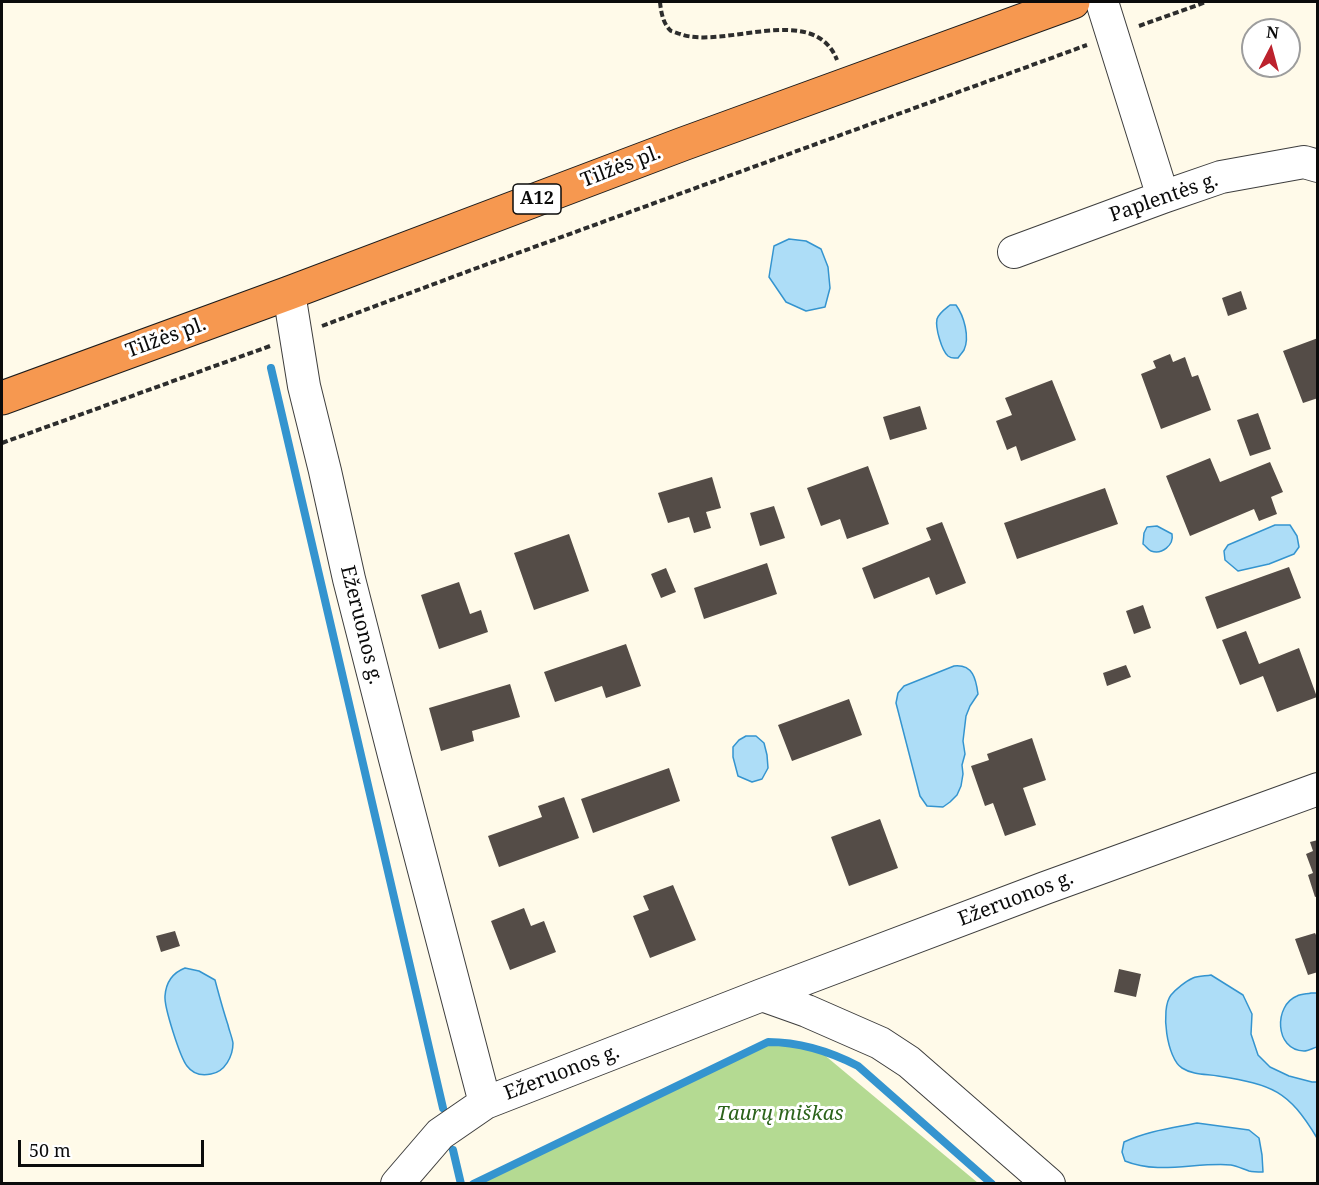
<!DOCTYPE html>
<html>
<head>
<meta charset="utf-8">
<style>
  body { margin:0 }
  #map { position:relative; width:1319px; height:1185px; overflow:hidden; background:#fffae9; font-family:"Noto Serif",serif }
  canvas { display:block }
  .frame { position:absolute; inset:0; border:3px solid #0b0b0b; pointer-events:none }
  .north { position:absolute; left:1241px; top:18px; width:60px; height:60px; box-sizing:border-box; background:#fff; border:2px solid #9d9d9d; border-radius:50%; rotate:6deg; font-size:16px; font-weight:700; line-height:24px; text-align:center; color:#0b0b0b }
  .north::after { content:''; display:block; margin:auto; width:21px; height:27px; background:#bc222d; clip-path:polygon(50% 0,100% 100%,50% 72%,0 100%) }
  .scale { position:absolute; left:18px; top:1140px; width:186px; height:27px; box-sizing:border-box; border:3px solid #0b0b0b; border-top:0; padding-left:8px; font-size:18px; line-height:21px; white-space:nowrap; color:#0b0b0b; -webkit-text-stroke:4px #fff; paint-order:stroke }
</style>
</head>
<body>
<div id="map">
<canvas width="1319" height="1185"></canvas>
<div class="frame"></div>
<div class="north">N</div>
<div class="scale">50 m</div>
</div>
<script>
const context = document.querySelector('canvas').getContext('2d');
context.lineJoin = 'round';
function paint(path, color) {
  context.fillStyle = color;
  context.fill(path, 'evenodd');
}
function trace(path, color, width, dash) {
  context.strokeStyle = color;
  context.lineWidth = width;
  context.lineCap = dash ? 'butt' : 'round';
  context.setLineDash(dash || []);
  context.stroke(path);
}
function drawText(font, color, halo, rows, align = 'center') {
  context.font = font + ' "Noto Serif",serif';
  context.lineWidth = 6;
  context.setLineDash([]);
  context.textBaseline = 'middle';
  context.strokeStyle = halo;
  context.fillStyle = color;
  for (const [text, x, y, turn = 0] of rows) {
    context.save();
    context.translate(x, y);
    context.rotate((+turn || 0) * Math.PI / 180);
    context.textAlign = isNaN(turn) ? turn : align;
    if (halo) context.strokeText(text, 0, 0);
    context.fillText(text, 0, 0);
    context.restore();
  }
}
paint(new Path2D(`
  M768 1042H782L816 1048 978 1183H473Z`), '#b4da92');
const water = new Path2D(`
  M789 239 806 241 821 249 828 267 830 288 825 307 806 311 786 302 769 277 774 246Z
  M950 305H956C964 316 970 337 964 350 962 353 960 355 958 358 953 358 952 359 948 356 942 351 935 328 937 319 939 313 945 309 950 305Z
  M1275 525H1290L1297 536 1299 547 1294 554 1269 564 1238 571 1225 560 1224 551 1228 545Z
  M1157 526 1172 534C1174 545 1162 555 1151 551 1148 550 1146 546 1143 544L1144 533 1147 527Z
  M954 666C973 664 976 679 978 694L970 706 966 716 963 741 965 754 962 765 963 774 961 786 957 795 950 802 943 807 927 806 920 796 896 703 898 693 904 686Z
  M746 736H756L764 743 767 755 768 768 762 779 752 782 738 776 733 757V747L739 740Z
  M185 968 199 971 215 980C219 995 223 1010 228 1025 229 1030 232 1037 233 1043 233 1056 225 1072 211 1074 202 1076 193 1074 187 1066 180 1057 164 1007 165 996 166 982 172 973 185 968Z
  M1211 975 1243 995 1252 1014 1251 1034 1258 1055 1270 1067 1289 1076 1312 1082H1317V1138C1288 1090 1273 1085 1218 1076 1206 1074 1193 1075 1182 1068 1167 1059 1160 1009 1171 995 1176 989 1186 981 1193 978 1198 976 1206 976 1211 975Z
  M1311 993H1317V1047C1313 1048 1308 1051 1304 1051 1274 1050 1274 1005 1297 996 1301 994 1307 994 1311 993Z
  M1197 1123 1249 1130 1259 1138 1262 1155 1263 1172C1258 1172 1253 1172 1249 1171 1243 1169 1237 1166 1231 1165 1196 1162 1159 1175 1125 1161L1122 1152 1124 1142C1147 1131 1172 1128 1197 1123Z`);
paint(water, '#adddf7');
trace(water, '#3494cf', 1.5);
trace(new Path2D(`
  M271 368 443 1108
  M453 1150 461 1184
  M473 1184 768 1042C800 1042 829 1051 858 1066L992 1184`), '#3494cf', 8);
paint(new Path2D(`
  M1241 291 1247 309 1228 316 1222 298Z
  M1318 338V398L1303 403 1283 351Z
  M1170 354 1173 362 1185 357 1192 377 1198 375 1211 410 1161 429 1141 374 1156 368 1153 361Z
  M1052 380 1076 440 1021 461 1016 446 1007 450 996 421 1012 415 1005 398Z
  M920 406 927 429 890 440 883 417Z
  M1258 413 1271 449 1250 456 1237 420Z
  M1210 458 1220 482 1270 462 1283 492 1271 497 1277 514 1259 521 1254 509 1190 536 1166 476Z
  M868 466 889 524 847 539 840 519 821 526 807 488Z
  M712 477 721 508 706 512 711 528 694 533 689 517 668 523 658 493Z
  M1105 488 1118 524 1017 559 1004 523Z
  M774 506 785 538 760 546 750 513Z
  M942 522 966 583 936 595 929 577 874 599 862 568 931 540 926 528Z
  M569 534 589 591 534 610 514 553Z
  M767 563 777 594 704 619 694 588Z
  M1289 567 1301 598 1217 629 1205 597Z
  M666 568 676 592 661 598 651 574Z
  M459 582 470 614 481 610 488 632 439 649 421 595Z
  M1143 605 1151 628 1134 634 1126 611Z
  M1246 631 1259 664 1299 648 1317 697 1277 712 1263 676 1240 685 1222 640Z
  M626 644 641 686 606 698 602 686 555 702 544 672Z
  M1126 665 1131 677 1107 686 1103 673Z
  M510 684 520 717 472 731 474 741 441 751 429 708Z
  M849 699 862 735 792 761 778 725Z
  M1032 738 1046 780 1023 788 1036 825 1005 836 993 803 985 806 971 766 989 760 987 754Z
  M669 768 680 801 593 833 581 799Z
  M564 797 579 838 499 867 488 836 542 817 538 806Z
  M880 819 898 868 849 886 831 837Z
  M1318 840V896L1315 897 1308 875 1313 873 1306 854 1313 851 1310 842Z
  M673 885 696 940 650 958 633 916 649 910 643 896Z
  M524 908 531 926 544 921 556 952 510 970 491 921Z
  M175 931 180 946 161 952 156 936Z
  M1315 933 1318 939V972L1308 975 1295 939Z
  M1119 969 1141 974 1136 997 1114 992Z`), '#544c47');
const minor = new Path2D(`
  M1102 2 1163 197
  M1014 252 1163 197 1221 177 1304 162 1318 166
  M289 293 304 386 325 471 349 579 395 759 485 1103 762 995 1045 888 1318 789
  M762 995 807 1011 880 1043 909 1062 1049 1184
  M397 1184 440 1134 485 1103`);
const highway = new Path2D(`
  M2 398 289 293 683 144 1073 2`);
trace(minor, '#3e3e3e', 34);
trace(highway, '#1c1c1c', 35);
trace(new Path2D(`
  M660 2C661 12 663 24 671 31 672 31 679 34 680 34 724 50 814 1 837 60
  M1139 26 1206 2
  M322 326 474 269 1087 45
  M2 443 270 346`), '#2d2d2d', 4, [6, 3]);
trace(minor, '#fff', 32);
trace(highway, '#f69850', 33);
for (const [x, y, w] of [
  [537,199,48]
]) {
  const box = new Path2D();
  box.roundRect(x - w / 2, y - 15, w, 30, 4.5);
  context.fillStyle = '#fff';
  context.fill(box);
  trace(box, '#0b0b0b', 1.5);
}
drawText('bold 18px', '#0b0b0b', null, [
  ["A12",537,199]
]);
drawText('20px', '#0b0b0b', '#fff', [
  ["Tilžės pl.",621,167,-21],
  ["Paplentės g.",1164,198,-19],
  ["Tilžės pl.",166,338,-20],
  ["Ežeruonos g.",361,625,76],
  ["Ežeruonos g.",1016,899,-21],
  ["Ežeruonos g.",562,1073,-21]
]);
drawText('italic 20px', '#2c631b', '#fff', [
  ["Taurų miškas",780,1114]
]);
</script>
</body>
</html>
